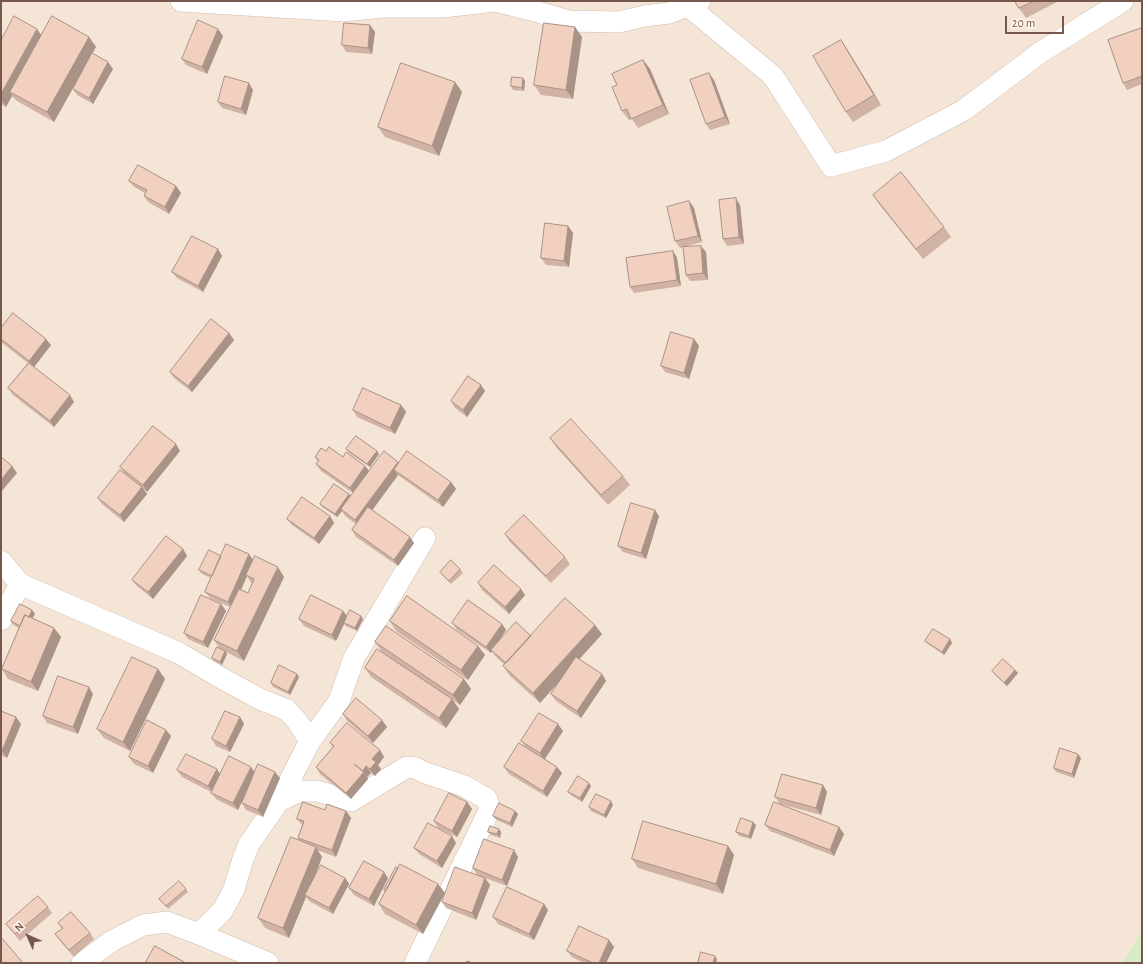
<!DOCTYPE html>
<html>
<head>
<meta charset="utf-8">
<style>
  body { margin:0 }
  #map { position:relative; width:1143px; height:964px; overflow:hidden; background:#fdf3e8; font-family:"Alegreya Sans",sans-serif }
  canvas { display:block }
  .frame { position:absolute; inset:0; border:2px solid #77584c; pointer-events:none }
  .north { position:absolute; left:8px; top:916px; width:40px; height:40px; -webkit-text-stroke:3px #fff7ef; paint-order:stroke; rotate:315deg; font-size:11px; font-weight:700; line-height:16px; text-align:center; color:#77584c }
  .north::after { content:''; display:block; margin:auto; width:14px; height:18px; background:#77584c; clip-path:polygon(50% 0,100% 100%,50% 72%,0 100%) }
  .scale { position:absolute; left:1005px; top:16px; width:59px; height:18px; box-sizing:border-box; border:2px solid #77584c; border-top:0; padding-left:5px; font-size:12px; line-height:14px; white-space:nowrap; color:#77584c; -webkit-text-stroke:3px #fff7ef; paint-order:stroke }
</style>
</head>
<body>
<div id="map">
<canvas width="1143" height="964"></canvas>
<div class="frame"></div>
<div class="north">N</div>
<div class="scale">20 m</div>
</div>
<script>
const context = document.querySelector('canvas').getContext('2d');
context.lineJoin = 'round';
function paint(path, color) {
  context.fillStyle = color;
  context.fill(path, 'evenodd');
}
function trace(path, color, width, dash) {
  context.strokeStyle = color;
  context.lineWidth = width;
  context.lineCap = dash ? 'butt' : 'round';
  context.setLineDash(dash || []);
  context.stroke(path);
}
paint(new Path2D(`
  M1 1H1142V930L1122 963H1Z`), '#f4e5d6');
paint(new Path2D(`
  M1142 930V963H1122Z`), '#d8ebc6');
const minor = new Path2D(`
  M181 1 343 11 383 7H443L495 1 531 10 569 21 619 22 645 16 669 13 700 1
  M688 6 773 76 831 166 886 151 964 110 1041 52 1123 1
  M1 561 20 584 179 653 223 679 260 699 287 710 297 721 310 741
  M1 620 20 584
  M279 801 300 791H317L351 801 407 767 416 768 423 772 464 786 487 799 490 809 415 963
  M199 934 223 910 234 889 243 859 249 844 279 801 310 741 339 701 354 658 425 538
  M82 963 112 941 143 925 167 922 199 934 268 963`);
trace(minor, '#d1bcb0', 22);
trace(minor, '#fff', 21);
paint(new Path2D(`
  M1015 1H1059L1026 18 1019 8Z
  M370 25 375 32 372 54 346 52 342 45Z
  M575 27 582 37 573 99 541 95 534 85Z
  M1142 28V84L1127 90 1123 83Z
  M41 35 89 37 96 47 92 53 113 69 93 104 77 95 73 89 85 66 54 122 17 101 12 96 6 107 1 104V41Z
  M223 36 207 74 186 65 182 59Z
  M847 49 881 105 853 122 846 112Z
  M643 60 650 69 669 114 638 128 632 119 629 120 622 111 617 85Z
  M523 78 525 81 524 91 513 90 511 86Z
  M714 80 730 124 710 130 706 124Z
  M253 90 246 115 222 108 218 102Z
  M462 92 439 156 385 137 378 127Z
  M129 181 176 186 181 193 169 214 148 202 144 196 145 193 134 187Z
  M873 195 944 227 951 237 923 259 879 204Z
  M689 201 694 208 702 242 680 248 675 241Z
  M740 205 744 244 727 246 723 239Z
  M568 226 573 233 569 267 546 265 541 258Z
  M218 249 222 256 203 292 177 278 172 272Z
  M673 251 677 258 681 286 634 293 630 287Z
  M706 252 708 280 690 281 686 275Z
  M1 328 51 345 34 367 74 402 54 427 13 395 8 388 28 363 1 342Z
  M229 333 234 340 192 392 174 378 170 372Z
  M694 339 699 346 689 379 665 372 661 366Z
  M481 385 485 391 467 417 455 408 451 401Z
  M401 405 406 412 395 434 357 417 353 410Z
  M550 438 623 476 630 485 608 505 557 448Z
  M346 449 377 451 379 454 370 467 349 453Z
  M180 451 147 492 142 488 147 494 124 522 102 504 98 498 125 474 120 467Z
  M315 457H343L365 466 369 471 399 463 451 482 456 489 443 507 398 475 372 510 414 543 398 566 356 537 352 530 356 524 345 516 342 511 337 517 322 507 320 504 350 496 353 493 321 471 316 464 318 462Z
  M330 516 334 523 319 544 292 525 287 519Z
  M659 516 646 559 623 552 618 546Z
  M505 534 565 557 570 564 551 583 509 541Z
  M183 549 187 556 153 599 137 586 132 580Z
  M221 556 253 560 284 577 244 661 226 652 227 654 222 665 214 661 212 658 220 649 214 640 230 607 210 598 205 592 211 578 202 574 199 570ZM247 576 252 584 248 593 241 590Z
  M460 569 463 573 451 584 442 575 440 572Z
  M478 583 525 595 509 614 482 590Z
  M221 604 226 611 208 648 188 639 184 633Z
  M32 610 35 614 32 618 54 628 61 637 38 691 8 679 2 669 19 628 13 625 11 621Z
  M347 616 363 619 357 631 346 626 344 624 336 641 304 626 299 619Z
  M390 621 478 646 485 655 468 680 396 631Z
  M452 623 502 624 506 630 499 641 531 636 602 634 579 659 602 674 606 681 581 718 556 701 551 694 560 680 540 703 510 676 503 666 504 664 495 656 492 651 491 653 457 630Z
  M950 639 952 643 944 655 928 644 925 641Z
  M375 642 464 679 471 689 460 705 382 652Z
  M365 668 452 699 459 709 446 728 371 677Z
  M158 669 165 679 130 751 104 738 97 729Z
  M1015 670 1018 673 1007 686 994 674 992 671Z
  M297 674 299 677 290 695 273 687 271 683Z
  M93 694 78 734 47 723 43 716Z
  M1 711 21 724 7 758 1 755Z
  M343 714 387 727 373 743 347 721Z
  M240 717 244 724 230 752 216 746 212 739Z
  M166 730 171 736 153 773 134 764 129 757Z
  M563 731 545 759 562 773 547 797 509 774 504 767 525 746 521 741Z
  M330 743 380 750 384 757 378 765 381 769 375 776 371 773 367 777V776L368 779 351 799 320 774 316 767 333 747Z
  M1081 758 1074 778 1056 772 1054 768Z
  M251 767 255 773 280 778 263 817 246 810 242 803 250 784 238 810 216 799 211 793V792L182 777 177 770 220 774Z
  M823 785 827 792 821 815 780 804 775 797Z
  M591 786 582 802 571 795 568 792Z
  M467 802 472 809 457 837 438 828 434 821Z
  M613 805 606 818 591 811 589 807Z
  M325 810 346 811 351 818 336 857 317 850 322 857 314 878H345L349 884 333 914 309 901 306 897 289 938 265 928 258 918 299 841 298 838 302 825 297 819Z
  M515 811 518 814 512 827 495 819 493 816Z
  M756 825 751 839 739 836 736 832Z
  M765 825 839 827 844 834 834 856 770 831Z
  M499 829 501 832 500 838 491 835 488 832Z
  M456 843 442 868 419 854 414 848Z
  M728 846 734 855 723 894 638 868 632 859Z
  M518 857 507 886 477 875 473 868Z
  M388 878 374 906 354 895 349 888Z
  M485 878 490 885 476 920 446 908 442 902Z
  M438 884 445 893 423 934 385 914 379 904 385 892 384 890Z
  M186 889 188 892 168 909 159 899Z
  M544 904 548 910 534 940 498 924 493 917Z
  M48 907 52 913 20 941 6 924Z
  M58 923 90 933 94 939 74 957 60 941 55 934 62 929Z
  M609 940 614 947 606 963H584L572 957 567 951Z`), '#d0b3a5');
paint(new Path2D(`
  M370 25 375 32 372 54 368 48Z
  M575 27 582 37 573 99 566 90Z
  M37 29 44 39 10 92 12 96 6 107 1 99V94Z
  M218 29 223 36 207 74 202 67Z
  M89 37 96 47 54 122 47 112Z
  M841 40 847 49 881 105 874 95Z
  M643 60 650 69 669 114 663 105Z
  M108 62 113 69 93 104 89 98Z
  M709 73 714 80 730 124 725 117Z
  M523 78 525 81 524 91 522 88Z
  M455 82 462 92 439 156 432 146Z
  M249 83 253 90 246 115 241 109Z
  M176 186 181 193 169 214 165 207Z
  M736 198 740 205 744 244 739 237Z
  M689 201 694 208 702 242 698 236Z
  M568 226 573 233 569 267 564 261Z
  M701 246 706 252 708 280 703 273Z
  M218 249 222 256 203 292 198 286Z
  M673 251 677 258 681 286 677 280Z
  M229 333 234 340 192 392 188 386Z
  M46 339 51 345 34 367 29 361Z
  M694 339 699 346 689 379 684 373Z
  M481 385 485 391 467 417 463 410Z
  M70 395 74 402 54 427 50 421Z
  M401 405 406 412 395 434 390 428Z
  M176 444 180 451 147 492 143 485Z
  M377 451 379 454 370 467 367 464Z
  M398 462 403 468 394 470 398 475 360 527 355 520Z
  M12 466 17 473 1 492V480Z
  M365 466 370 472 354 494 350 488Z
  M451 482 456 489 443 507 438 500Z
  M142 487 147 494 124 522 120 515Z
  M349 494 351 497 341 509 342 511 337 517 335 514Z
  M655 510 659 516 646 559 641 553Z
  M330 516 334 523 319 544 314 538Z
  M410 537 414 543 398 566 394 560Z
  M183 549 187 556 153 599 148 592Z
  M249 554 254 561 246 575 247 576 233 608 228 602Z
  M278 567 284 577 244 661 237 651Z
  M521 589 525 595 509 614 505 607Z
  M221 604 226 611 208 648 203 642Z
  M32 610 35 614 25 631 23 628Z
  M343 611 348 617 344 623V624L336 641 332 635Z
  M361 616 363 619 357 631 355 628Z
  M502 624 506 630 492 651 491 650 492 651 491 653 486 647Z
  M595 625 602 634 540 703 533 693Z
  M54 628 61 637 38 691 31 682Z
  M950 639 952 643 944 655 942 652Z
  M478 646 485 655 468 680 461 670Z
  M225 651 227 654 222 665 220 662Z
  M158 669 165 679 130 751 123 742Z
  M1015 670 1018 673 1007 686 1004 683Z
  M297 674 299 677 290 695 288 692Z
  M602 674 606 681 581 718 577 711Z
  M464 679 471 689 460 705 453 695Z
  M89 687 93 694 78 734 73 727Z
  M452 699 459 709 446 728 439 718Z
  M16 717 21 724 7 758 2 751Z
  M240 717 244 724 230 752 226 746Z
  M382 720 387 727 373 743 368 736Z
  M558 724 563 731 544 760 540 753Z
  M166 730 171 736 153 773 148 766Z
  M380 750 384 757 378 765 381 769 375 776 370 769 372 759Z
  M1078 754 1081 758 1074 778 1072 774Z
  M366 766 371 773 367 777 363 771Z
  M251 767 255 773 238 810 233 803Z
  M557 767 562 773 547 797 543 791Z
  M217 769 221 776 213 792 208 786Z
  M275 772 280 778 263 817 258 810Z
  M364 772 368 779 351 799 346 793Z
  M589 783 591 786 582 802 580 798Z
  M823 785 827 792 821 815 816 808Z
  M611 801 613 805 606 818 604 815Z
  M467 802 472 809 457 837 452 831Z
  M346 811 351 818 336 857 332 850Z
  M515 811 518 814 512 827 510 823Z
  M753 822 756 825 751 839 749 836Z
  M839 827 844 834 834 856 830 850Z
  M499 829 501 832 500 838 497 834Z
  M452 836 456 843 442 868 437 861Z
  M728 846 734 855 723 894 716 884Z
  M316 847 322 857 307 896 305 895 306 897 289 938 283 928Z
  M514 850 518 857 507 886 502 880Z
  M384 872 388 878 374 906 369 899Z
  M345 878 349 884 333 914 329 908Z
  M485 878 490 885 476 920 472 913Z
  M438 884 445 893 423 934 416 925Z
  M544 904 548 910 534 940 529 934Z
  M609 940 614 947 606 963H599Z
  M715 956 717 959 716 963H713Z`), '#a99286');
const building = new Path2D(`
  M1015 1H1034L1019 8Z
  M14 16 37 29 1 94V41Z
  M52 16 89 37 47 112 10 92Z
  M198 20 218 29 202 67 182 59Z
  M344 23 370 25 368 48 342 45Z
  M544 23 575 27 566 90 534 85Z
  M1142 28V76L1123 83 1108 40Z
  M841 40 874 95 846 112 813 56Z
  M92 53 108 62 89 98 73 89Z
  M643 60 663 105 631 119 627 109 622 111 612 87 617 85 612 74Z
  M401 63 455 82 432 146 378 127Z
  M709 73 725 117 706 124 690 80Z
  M225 76 249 83 241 109 218 102Z
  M512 77 523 78 522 88 511 86Z
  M138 165 176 186 165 207 144 196 147 190 129 181Z
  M901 172 944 227 916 249 873 195Z
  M736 198 739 237 723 239 719 200Z
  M689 201 698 236 675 241 667 207Z
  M545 223 568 226 564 261 541 258Z
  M192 236 218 249 198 286 172 272Z
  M701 246 703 273 686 275 683 247Z
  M673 251 677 280 630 287 626 258Z
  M13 313 46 339 29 361 1 339V328Z
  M211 319 229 333 188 386 170 372Z
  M671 332 694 339 684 373 661 366Z
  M29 363 70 395 50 421 8 388Z
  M468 376 481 385 463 410 451 401Z
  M363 388 401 405 390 428 353 410Z
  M571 419 623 476 601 495 550 438Z
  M153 426 176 444 143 485 120 467Z
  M356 436 377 451 367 464 346 449Z
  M329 447 343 457 346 452 365 466 350 488 316 464 319 460 315 457 321 448 326 451Z
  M384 451 398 462 355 520 341 509Z
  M407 451 451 482 438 500 394 470Z
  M1 457 12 466 1 480Z
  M120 470 142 487 120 515 98 498Z
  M334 484 349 494 335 514 320 504Z
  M302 497 330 516 314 538 287 519Z
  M631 503 655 510 641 553 618 546Z
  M368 507 410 537 394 560 352 530Z
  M524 515 565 557 546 576 505 534Z
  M166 536 183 549 148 592 132 580Z
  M226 544 249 554 228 602 205 592Z
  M209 550 221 556 212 576 199 570Z
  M255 556 278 567 237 651 214 640 239 589 248 593 254 579 246 575Z
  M451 560 460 569 449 581 440 572Z
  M494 565 521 589 505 607 478 583Z
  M201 595 221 604 203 642 184 633Z
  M311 595 343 611 332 635 299 619Z
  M407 596 478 646 461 670 390 621Z
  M565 598 595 625 533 693 503 666Z
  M468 600 502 624 486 647 452 623Z
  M20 604 32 610 29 617 25 615 20 626 11 621Z
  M350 610 361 616 355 628 344 623Z
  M25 615 54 628 31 682 2 669Z
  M516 622 531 636 506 663 491 650Z
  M386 626 464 679 453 695 375 642Z
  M933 629 950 639 942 652 925 641Z
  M217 647 225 651 220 662 212 658Z
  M377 649 452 699 439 718 365 668Z
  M132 657 158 669 123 742 97 729Z
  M576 657 602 674 577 711 551 694Z
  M1003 659 1015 670 1004 683 992 671Z
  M279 665 297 674 288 692 271 683Z
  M58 676 89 687 73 727 43 716Z
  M356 698 382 720 368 736 343 714Z
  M1 711 16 717 2 751H1Z
  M225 711 240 717 226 746 212 739Z
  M539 713 558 724 540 753 521 741Z
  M147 720 166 730 148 766 129 757Z
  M347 723 380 750 372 759 376 762 370 769 366 766 363 771 354 764 364 772 346 793 316 767 334 746 330 743Z
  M519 743 557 767 543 791 504 767Z
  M1060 748 1078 754 1072 774 1054 768Z
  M186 754 217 769 208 786 177 770Z
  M229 756 251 767 233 803 211 793Z
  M258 764 275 772 258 810 242 803Z
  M782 774 823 785 816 808 775 797Z
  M578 776 589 783 580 798 568 792Z
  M449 793 467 802 452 831 434 821Z
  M596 794 611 801 604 815 589 807Z
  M303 802 325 810 327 804 346 811 332 850 298 838 304 821 297 819Z
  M774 802 839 827 830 850 765 825Z
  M499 803 515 811 510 823 493 816Z
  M741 818 753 822 749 836 736 832Z
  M643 821 728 846 716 884 632 859Z
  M428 823 452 836 437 861 414 848Z
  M490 826 499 829 497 834 488 832Z
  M291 837 316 847 283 928 258 918Z
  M484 839 514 850 502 880 473 868Z
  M364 861 384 872 369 899 349 888Z
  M400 864 438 884 416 925 379 904Z
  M321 865 345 878 329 908 305 895Z
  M396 867 398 868 386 891 384 890Z
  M455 867 485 878 472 913 442 902Z
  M179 881 186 889 166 906 159 899Z
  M507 887 544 904 529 934 493 917Z
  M38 896 48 907 15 934 6 924Z
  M71 912 90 933 69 950 55 934 63 928 58 923Z
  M579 926 609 940 599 963H593L567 951Z
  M1 937 23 963H1Z
  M155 946 186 963H148L146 962Z
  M701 952 715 956 713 963H698Z
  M467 961 473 963H466Z`);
paint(building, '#f2d0c0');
trace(building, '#a99286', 1);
</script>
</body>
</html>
